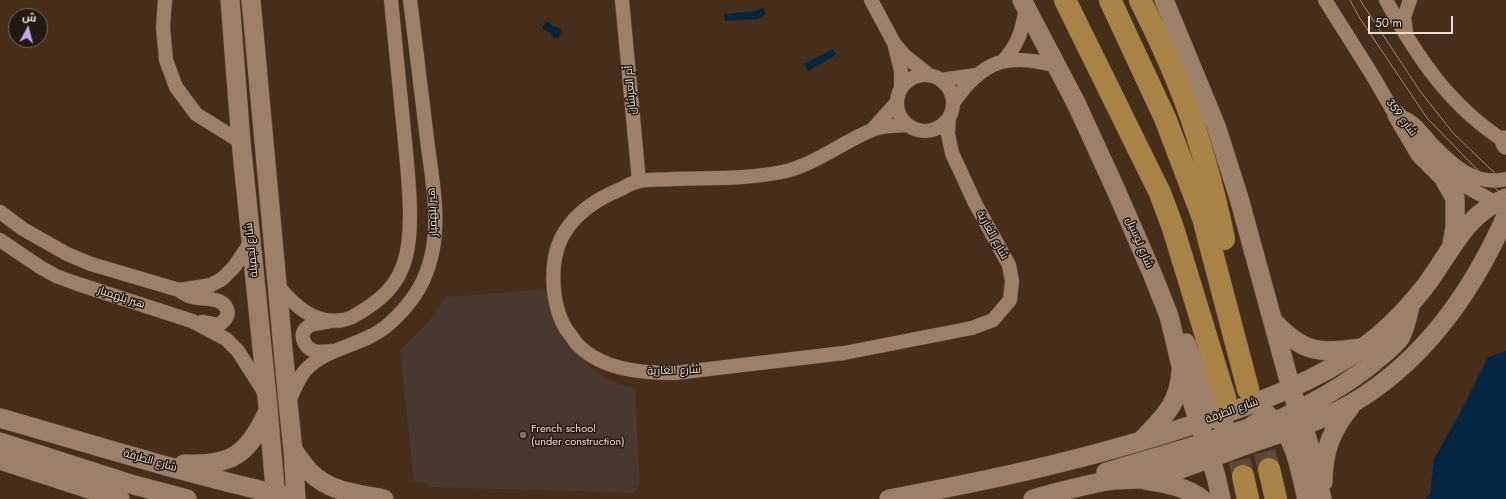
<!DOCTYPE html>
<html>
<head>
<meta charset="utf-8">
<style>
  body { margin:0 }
  #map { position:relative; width:1506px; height:499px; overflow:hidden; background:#462e1a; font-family:Jost,Cairo,sans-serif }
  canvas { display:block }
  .north { position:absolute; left:8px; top:8px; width:40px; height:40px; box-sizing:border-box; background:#241911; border:1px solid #74675e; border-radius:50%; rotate:7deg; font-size:11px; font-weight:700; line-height:16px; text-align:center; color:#ecddd1 }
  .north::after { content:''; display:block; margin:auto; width:14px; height:18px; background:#c7a6ef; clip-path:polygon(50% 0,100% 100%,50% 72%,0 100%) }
  .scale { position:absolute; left:1368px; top:16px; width:85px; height:18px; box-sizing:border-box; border:2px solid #ecddd1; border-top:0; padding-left:5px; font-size:12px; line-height:14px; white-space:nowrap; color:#ecddd1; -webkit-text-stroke:3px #241911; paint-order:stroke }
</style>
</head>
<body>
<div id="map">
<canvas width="1506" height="499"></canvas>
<div class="north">ش</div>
<div class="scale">50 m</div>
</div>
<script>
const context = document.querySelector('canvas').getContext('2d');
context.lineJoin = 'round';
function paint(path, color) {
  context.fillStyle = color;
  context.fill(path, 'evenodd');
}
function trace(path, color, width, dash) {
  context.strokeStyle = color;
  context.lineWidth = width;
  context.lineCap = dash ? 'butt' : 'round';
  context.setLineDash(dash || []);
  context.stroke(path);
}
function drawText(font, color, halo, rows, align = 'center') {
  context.font = font + ' Jost,Cairo,sans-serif';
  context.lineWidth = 3;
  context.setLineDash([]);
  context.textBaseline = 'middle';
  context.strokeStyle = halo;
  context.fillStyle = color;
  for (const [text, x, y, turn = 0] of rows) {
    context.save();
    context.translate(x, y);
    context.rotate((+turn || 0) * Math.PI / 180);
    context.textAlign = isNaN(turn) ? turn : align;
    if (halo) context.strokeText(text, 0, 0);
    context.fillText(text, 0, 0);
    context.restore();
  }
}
paint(new Path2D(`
  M548 289 572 347 590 366 602 375 617 383 635 389 640 485 634 493 429 487 428 483 414 482 400 350 427 324 438 309 446 297Z`), '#49382d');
paint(new Path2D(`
  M763 7 766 14 758 19 725 21 724 14 756 11Z
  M546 22H549L552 26C557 28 559 26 562 32 560 36 559 38 554 38L551 33 543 29 542 27Z
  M833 49 836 55 808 71 804 64Z
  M1506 351V499H1425L1430 494 1434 459 1459 415 1488 357Z`), '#04253f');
trace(new Path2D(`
  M1256 420 1269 469
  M1232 428 1243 476`), '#5f4835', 22, [22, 11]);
const street = new Path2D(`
  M165 0 163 27 166 60 176 87 196 114 241 142
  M622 0 639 181
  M871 0 894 43 905 56 929 75
  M1325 0 1371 73 1392 109 1403 122
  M1386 0C1416 56 1451 108 1506 142
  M1406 32 1404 17 1410 0
  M895 46 901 71V88
  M1004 60C1019 43 1022 30 1026 8
  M897 103a28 28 0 1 1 56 0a28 28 0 1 1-56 0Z
  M941 80 976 75
  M953 103C983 60 1007 52 1057 66
  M1397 115C1402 117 1407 119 1411 122 1418 127 1424 135 1430 142 1450 163 1474 187 1506 179
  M908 125C897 126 883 125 872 130 842 142 815 165 782 172 747 179 709 178 673 179 662 180 650 179 640 181 634 182 628 185 623 188 591 201 561 222 555 258 551 280 554 310 566 329 570 334 573 339 577 344 602 370 641 373 675 373L844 353 972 328 993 320 1010 300 1012 281 1009 265 975 203 952 153 948 134 949 118
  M873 129 897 102
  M1440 165 1465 186 1502 206
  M0 212 23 229 67 254 91 264 179 290 211 285 222 279 234 267 251 242
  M0 240 40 267 56 276 78 284 192 321 226 339 238 351 266 395
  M277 285C294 305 314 325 343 320 347 319 351 318 354 316 379 302 399 286 406 256 414 224 408 176 405 142 400 95 396 47 391 0
  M180 291C183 293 186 295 189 296 201 301 221 295 227 309 230 316 224 321 219 325L202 322
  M327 322C322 323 313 323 309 326 297 333 304 347 314 351 320 353 326 351 333 351
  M288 403C293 393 297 382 303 373 325 346 363 347 389 324 407 308 422 289 429 265 442 224 432 180 427 139 421 92 416 46 410 0`);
const secondary = new Path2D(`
  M230 0 241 142 267 397 276 499
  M251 0 288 403 293 450 296 499
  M1022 0 1076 103 1115 188 1152 273 1169 316 1181 366 1216 476 1221 499
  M1164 0 1216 126 1239 198 1291 388 1311 451 1322 499
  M1397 115 1420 154 1443 177 1455 198V227L1452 244
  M1504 140 1506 145
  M1274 322C1303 353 1320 354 1361 348
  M1186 343 1211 410 1214 415 1225 426
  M0 418C95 445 189 475 286 496
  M1278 423C1297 442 1300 473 1307 499
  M1259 430C1301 409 1345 388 1380 357 1387 351 1395 345 1400 338 1405 328 1408 316 1410 306
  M1142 440C1163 417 1179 405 1181 371
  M0 442 134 485 187 499
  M293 450C299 458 304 466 311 473 330 492 359 494 384 499
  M0 460 120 499
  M184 464C233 466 248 454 268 411
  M1106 472 1191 447 1249 428 1268 415
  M1145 480C1165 483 1186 487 1202 499
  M1323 482C1323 451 1332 429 1351 406
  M889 499C997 479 1103 456 1207 420 1261 401 1315 382 1362 348 1384 333 1407 309 1423 289 1450 255 1463 215 1506 198
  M1033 499C1057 492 1082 486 1106 481 1119 479 1133 480 1146 478 1179 472 1217 455 1249 444 1279 433 1311 425 1340 410 1418 369 1471 295 1506 216`);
const highway = new Path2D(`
  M1065 0 1160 193 1173 228 1225 398
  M1110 0 1165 118 1203 218 1248 389
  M1140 0C1156 32 1171 64 1184 98 1201 143 1214 191 1224 239
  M1269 469 1276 499
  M1243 476 1248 499`);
trace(street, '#5e4a39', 15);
trace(secondary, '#5e4a39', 20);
trace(highway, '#5e4a39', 23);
trace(street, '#9d806a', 14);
trace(secondary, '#9d806a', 19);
trace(highway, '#a98245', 22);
trace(new Path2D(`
  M1350 0 1359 17 1427 118 1496 189 1506 197
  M1360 0 1420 91 1453 133 1506 184`), '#9c8979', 1);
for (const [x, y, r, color] of [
  [523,435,4,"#8d6e63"]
]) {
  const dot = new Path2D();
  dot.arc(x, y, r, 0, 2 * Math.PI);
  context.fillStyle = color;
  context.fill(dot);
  trace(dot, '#241911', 1.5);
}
drawText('11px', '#ecddd1', '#241911', [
  ["أم العرشان",631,90,-95],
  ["شارع 359",1401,118,53],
  ["هير بلهمبار",433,212,-93],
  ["شارع الغارية",992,235,61],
  ["شارع لوسيل",1139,243,67],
  ["شارع لجميلة",252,250,-96],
  ["هير بلهمبار",121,298,18],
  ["شارع الغارية",674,371,-2],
  ["شارع الطرفة",1232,411,-20],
  ["شارع الطرفة",150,461,16]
]);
drawText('11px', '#ecddd1', '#241911', [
  ["French school",531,429],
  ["(under construction)",531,442]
], 'left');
</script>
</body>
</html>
